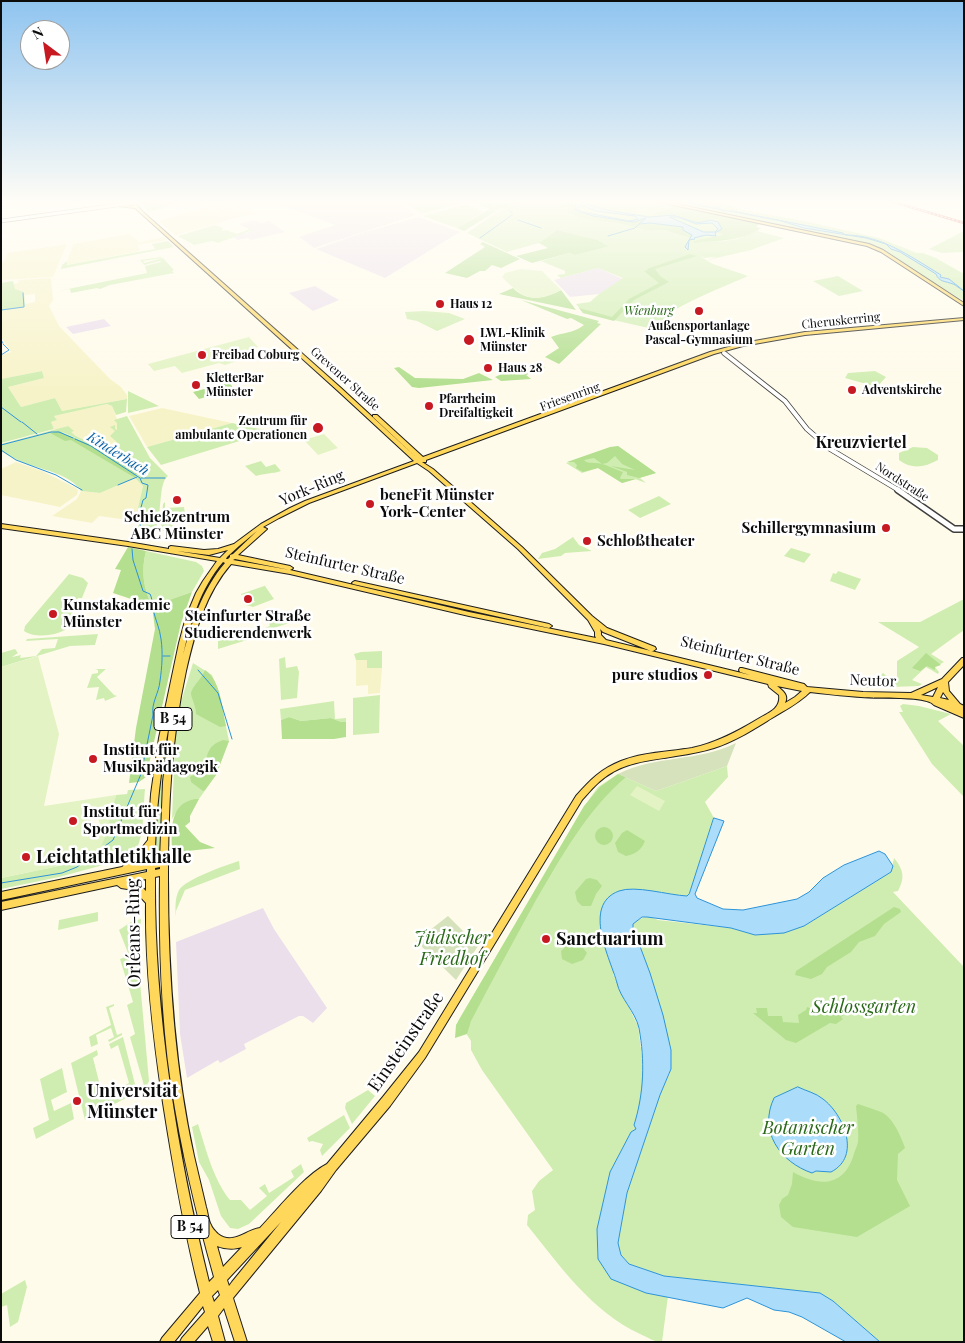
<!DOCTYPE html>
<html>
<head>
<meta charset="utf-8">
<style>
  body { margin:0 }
  #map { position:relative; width:965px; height:1343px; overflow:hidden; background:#fffbeb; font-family:"Playfair Display",serif }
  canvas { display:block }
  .frame { position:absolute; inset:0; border:2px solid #0c0c0c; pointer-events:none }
  .north { position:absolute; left:20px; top:20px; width:50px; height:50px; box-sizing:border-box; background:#fff; border:1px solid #9e9e9e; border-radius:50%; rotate:329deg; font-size:14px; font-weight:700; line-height:20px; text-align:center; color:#0c0c0c }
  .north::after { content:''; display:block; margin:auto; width:18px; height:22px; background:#c71921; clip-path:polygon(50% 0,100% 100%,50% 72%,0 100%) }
</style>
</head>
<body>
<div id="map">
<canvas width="965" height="1343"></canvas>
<div class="frame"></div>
<div class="north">N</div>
</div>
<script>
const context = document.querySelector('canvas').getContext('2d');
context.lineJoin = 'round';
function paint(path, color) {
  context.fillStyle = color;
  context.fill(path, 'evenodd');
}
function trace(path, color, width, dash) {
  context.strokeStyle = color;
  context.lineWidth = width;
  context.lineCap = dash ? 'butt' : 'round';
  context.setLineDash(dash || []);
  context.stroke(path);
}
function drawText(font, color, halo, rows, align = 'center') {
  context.font = font + ' "Playfair Display",serif';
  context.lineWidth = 5;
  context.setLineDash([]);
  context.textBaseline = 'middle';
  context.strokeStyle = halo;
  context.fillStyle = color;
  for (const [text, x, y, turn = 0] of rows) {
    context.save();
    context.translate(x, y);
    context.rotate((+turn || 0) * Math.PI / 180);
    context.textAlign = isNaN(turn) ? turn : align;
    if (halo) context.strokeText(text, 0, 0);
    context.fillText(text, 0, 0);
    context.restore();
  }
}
paint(new Path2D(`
  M293 200H397L416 215 314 248 299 237 335 225 278 204Z
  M419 217 460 232 385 278 316 249 365 232Z
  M254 220 261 223 269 221 285 232 251 240 247 238 238 240 233 237 252 231 239 224Z
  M598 268 623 279 599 294 570 297 554 280Z
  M315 286 330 295 339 300 313 311 289 293Z
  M104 319 111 326 73 334 66 327Z
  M263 908 274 929 327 1008 313 1023 303 1016H299L244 1044 246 1049 220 1063 218 1060 187 1078 180 1034 176 942Z`), '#ebdfec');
paint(new Path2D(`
  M228 200 241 206 203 218 241 207 255 213 175 235 159 221Z
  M129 234 140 242 164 237 167 240 138 245 140 251 66 265 73 244Z
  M67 244 53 277 1 280V262L4 261 8 253Z
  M51 278 53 300 49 306 59 326 110 379 121 387 127 395V399L62 411 55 398 21 407 8 387 44 378 42 371 1 379V355L11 352 1 337V311L25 307V304L35 302V294L25 295 24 292 14 289 13 284 18 283 19 280Z
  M107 404 112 406 117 419 122 426 117 441 119 444 107 448 95 440 89 442 76 437 70 432 68 426 54 430 51 422 57 420 54 416Z
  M162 408 232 423 147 447 129 416Z
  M16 462 42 471 76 488 78 490 77 495 60 507 1 495V469Z
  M135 478 143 486 135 521 99 516 92 523 52 516 77 499 81 491 100 493Z
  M356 660H367V668H382L380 693 368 694V685L356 686Z`), '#f7f3c9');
paint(new Path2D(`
  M138 200H155L153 202C161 204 171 202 180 201L176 202 178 203 182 202 149 212Z
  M403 200H450L458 204 421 214Z
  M502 200H647L749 221 723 234 724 236 731 233 737 236 717 242 737 239 757 231 784 238 751 250 708 260 716 257 704 258 698 255 713 264 748 276C737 281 675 306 669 315 666 319 666 325 666 330L644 327 583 313 576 304 590 302 599 294 623 278 598 268 561 278 557 275 565 274V271L541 261 569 253 575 255 608 245 598 240 557 230 539 243 507 252 467 233 503 208 494 205Z
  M655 200C676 200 721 197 738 209L804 221 879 238 917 253H923L936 258 964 274V301L873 246Z
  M466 204 483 212 457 228 423 216Z
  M215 225 223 228 222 231 226 230 237 234 250 229 253 230 218 243 212 241 194 245 178 236Z
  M964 231V252L942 253 929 249Z
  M168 241 174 247 61 269 62 265 67 261V265L155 249 152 244Z
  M161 257 162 258 143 261 144 263 163 258 174 270 172 271 174 273 110 285 100 289 97 288 71 293 70 289 58 291 147 273 145 266 161 262 160 261 144 265 140 260Z
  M838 276 863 291 839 296 813 281Z
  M13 281 15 289 24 292 25 307 1 311V283Z
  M424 311 449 313 465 319 437 331 417 321 407 319 405 312Z
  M42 371 44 378 8 387 21 407 55 398 62 411 127 399 126 412 116 415 112 406 107 404 54 416 57 420 51 422 54 429 1 443V379Z
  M875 371 886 377 877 387 845 378 848 373Z
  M128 391 159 406 128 413Z
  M127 416 150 458 168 476C156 485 165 522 150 541L133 539 140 522 135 521 143 486 135 478 100 493 81 491C68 471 34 469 15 459 10 457 6 454 1 451V444L68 426 74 431 71 432C77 438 86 442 95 440L107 448 118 443 110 436 115 431 110 427 115 425V429L117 430V423L114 420ZM62 432 87 443 137 472 135 478 71 439Z
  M232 423 269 431V432L161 465 147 447Z
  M618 446 656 473 640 478 646 483 635 479 622 483 598 468 582 473 566 463Z
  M913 447 927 448 938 455V460C925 467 912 470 899 460V453Z
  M261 461 266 467 275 464 281 471C272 474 265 473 256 476L245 466Z
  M659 496 671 504 640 518 628 510Z
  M165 502V508L184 507 185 514H178L169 524 173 525 166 532 161 530 163 504Z
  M573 537 579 545 592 551 565 553 561 556 538 559 542 553 555 549Z
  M791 548 811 554 804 563 784 556Z
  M146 551 196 562 202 566 204 571 192 592 152 606C143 586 141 572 146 551Z
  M838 571 861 579 855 590 830 581 833 573 836 574Z
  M69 574 83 578 88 583 82 598H78L67 624 71 625C62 636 35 639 24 631L25 626Z
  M267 585 265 586 274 599 253 607 246 605 255 602 249 593 241 595V594Z
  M964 599V630L931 654 944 662 935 667 939 672 938 674 926 667 912 680 922 684 919 686 864 688 883 673 888 677 897 678V661L919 647 878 622H920Z
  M297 613 301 614 298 620 271 629 273 632 218 649V641L236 635 237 638 270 626 269 623Z
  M98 634 95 645 70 646 1 667V653L15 649 18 653 12 657 21 655 20 658 36 656 42 649 55 648 58 639 26 641 27 639Z
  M382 651V668H367V660H356L354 654 361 652Z
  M285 657 286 668 297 666 299 672 297 698 281 700 279 659Z
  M193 663 212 675 219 692 229 741 216 775 199 799C186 798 179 808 172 819L175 740 180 705Z
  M95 669H106L97 677 114 695 117 696 105 701 104 698 96 700 99 687 87 688 92 674 98 673V670Z
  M380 695 379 733 353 735V698Z
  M334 701 335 719 346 718V722H341L331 718 301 721 289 717 281 720 280 709Z
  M903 704 919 706 951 714 938 721 964 746V797L932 764 899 712H903L900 706Z
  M171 716 164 766 161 851 156 853V818L161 767Z
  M727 766 728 777 705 802 714 818 689 894 687 896C664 895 638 886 616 892L613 974 638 1026 643 1065V1089L634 1125 636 1129 631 1132 610 1172 597 1229 598 1259 646 1293 668 1296 662 1342C654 1342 647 1337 640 1334 591 1311 560 1266 527 1225L528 1215 535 1210 532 1191 539 1181 553 1170 482 1070 471 1050V1041L458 1021 590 798 598 787 618 774 656 791Z
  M145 789C143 808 145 842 132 856H129V858L59 877 1 889V878L96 858 116 795 127 794 128 790Z
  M894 858C904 870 905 878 898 891L893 892 964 967V1342H880L833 1301 820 1293 664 1276 629 1264 621 1255 618 1243 627 1193 660 1095 670 1073 671 1050 650 973 638 941 633 934V924C641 916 648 915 658 920L731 928 755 935 804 926 891 872Z
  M239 861 240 869 185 890 176 911V917C175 908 175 898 179 890 186 879 226 865 239 861Z
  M98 912V921L58 930 59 920Z
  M141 919 138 953 132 952 128 953 119 930 131 922Z
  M132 954 138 960 149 1081 145 1089 130 1037 135 1034 127 1005 133 1002 120 959Z
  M114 1004V1006L109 1008 117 1035 122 1033V1035L109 1042 108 1040 114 1037 111 1028 96 1035 98 1044 91 1047 89 1037 111 1025 106 1007Z
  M123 1037 137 1092 85 1120 71 1063 97 1050 98 1055 93 1058 103 1097 129 1083 118 1045 111 1049 109 1044Z
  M62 1068 67 1092 51 1100 54 1111 71 1103 74 1119 36 1139 33 1128 49 1120 40 1079Z
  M368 1090 375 1096 352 1124 345 1108 346 1103Z
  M344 1115 350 1128 322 1156 320 1150 323 1144 312 1141 309 1142 307 1138Z
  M198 1124C206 1149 213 1179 230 1200H241L250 1210 267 1196 259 1188 265 1184 269 1193 294 1177 291 1171 301 1164 304 1172 249 1224 238 1229 230 1228 221 1216 209 1180 199 1162 192 1127Z
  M25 1280 27 1287 18 1322 10 1327 7 1305 1 1307V1294Z`), '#d0edb1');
paint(new Path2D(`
  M496 200H524L509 209 503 207 464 231 457 228 490 209 477 203Z
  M558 200H572L576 204 575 210 593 216 630 222 646 218 640 225 650 223 680 226 692 235 691 238 665 230H647L618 223 583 219 568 212 567 207Z
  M674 206 761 223 756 227 761 228C742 242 717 240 694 243L693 241 724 235 718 232 722 229 716 221 720 220 712 218 698 223 673 214 652 215Z
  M557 230 598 240 609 246 575 255 569 253 532 263 516 256 548 248 539 243Z
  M483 242 520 259 501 268 492 265 485 271H480L467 278 445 273 485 247 480 244Z
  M690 254 697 256 655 269 660 276 669 282 634 300 614 321 583 313 579 308 612 317 629 299 659 283 644 271 648 270 647 269Z
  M513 288C527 302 544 299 561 290L576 310 499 294Z
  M521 300 599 321 597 323 601 324 559 364 545 357 559 348 551 337C563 332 572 334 584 325L571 318 567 319Z
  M537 362 545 368 526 375 531 379 501 381 495 377 506 372 510 374Z
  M399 367 415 378 463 379 479 373 493 380 419 388 412 387 394 368Z
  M230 382 233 389 199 399 193 392Z
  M58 431 87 443 137 473 135 478 71 440 65 441 50 433Z
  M618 446 656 473 639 478 627 475V472L611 466 635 470 622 464 615 456 607 463 602 464 594 458 584 460C588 464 589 462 595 463 605 463 613 469 623 472L620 478 621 479H636L622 483 598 468 583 472 576 468 577 465 574 462H567L610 447Z
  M128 547 146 551C141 571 143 587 152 606L192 592 181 623 146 777 139 782 129 783 136 728 155 629 152 606 113 593 121 570 115 569Z
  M926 653 941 665 935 667V670L927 666 920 671 912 668Z
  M205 670C221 681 222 708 226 726L220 727 196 714C196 706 192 700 191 694 191 687 202 679 205 670Z
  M289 717 301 721 331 718 341 722H346V737L334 739H282L281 720Z
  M223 740 229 741 216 775 205 790 203 791 191 782 190 777 205 769C207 754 207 746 223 740Z
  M618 774 626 777C587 810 562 856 536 900 514 940 492 981 471 1021L467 1034 455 1038 456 1025 584 806 600 787Z
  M194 799H199L190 816V822L185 826 200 842 215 848 178 852 172 847C171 827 171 804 194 799Z
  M595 836a9 9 0 1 1 18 0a9 9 0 1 1-18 0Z
  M627 830 645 841C641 851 635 854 626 856L618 852 615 843 622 833Z
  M590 878 597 880 602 886 596 894 591 906H582L577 901 575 892 586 879Z
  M894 907 900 909 901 912 884 924 875 936 859 942 851 952 827 967 822 974 811 979 795 975 796 971Z
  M570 943H579L587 953 583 960 572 964 562 959 561 951Z
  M807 1007 813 1009 839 1008 845 1014 841 1017 843 1019 836 1024 830 1023 796 1043 786 1040 753 1013H757L756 1008H767L768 1016H782L783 1022 799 1023 798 1015 806 1010Z
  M858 1104C866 1107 874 1109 881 1112 893 1117 901 1137 905 1148L898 1154 897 1180 910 1206 857 1237 793 1227 781 1217 779 1205 782 1199 788 1195 792 1184 793 1172C818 1186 842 1188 853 1157 854 1152 857 1147 858 1142 859 1131 857 1118 856 1106Z`), '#b3df8f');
paint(new Path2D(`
  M736 743 727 766 656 791 618 774C655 755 699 762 736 743Z
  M448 916 478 946 456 980 416 941Z`), '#d5e2bb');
paint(new Path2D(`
  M521 269 542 271 561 290C532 305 523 298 502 277L505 273Z
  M249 337 258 347 250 349 254 354 253 356 225 365 219 363 182 373 175 366 154 371 148 364Z
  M324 434 338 448 318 455 304 440Z
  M38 656 59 734 44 806 116 795 106 834 97 858 1 878V667ZM93 806 104 834 96 838 87 809Z
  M637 786 665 801 659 811 630 795Z`), '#e3f3c4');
const water = new Path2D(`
  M572 200 607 210 649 217 673 215 698 223 711 220 718 222 722 229 715 233 716 236 706 235 694 238 695 239 689 240 688 250 685 247 692 235 683 230V227L650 223 639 224 646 218 634 222 626 221 593 216 575 210 576 204ZM581 205 596 211 635 216 638 219 629 221 582 212 577 210ZM670 217H678L696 224 712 223 718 229 715 232H704Z
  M671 200C689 200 708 209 720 208L722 211H733L843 233 845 235C881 235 908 255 941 275L940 277 949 279 964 291C960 289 956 285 953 284 945 281 939 282 936 274L900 252 891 249 886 244 866 238 804 228 781 221Z
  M714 818 724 821 695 894 697 898 723 909 743 910 797 899 809 892 823 878 844 865 879 851 885 854 893 866 891 872 804 926 784 933 755 935 731 928 647 917H642L633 924V934L638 941 650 973 663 1015 671 1050V1069L660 1095 627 1193 618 1243 621 1255 629 1264 664 1276 820 1293 833 1301 880 1342H846L802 1317 789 1312 774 1310 747 1298 723 1308 646 1293 611 1279 598 1259 597 1229 610 1172 631 1132 636 1129 634 1125C644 1093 645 1061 639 1028 635 1011 620 998 617 983 611 960 581 905 619 891 635 885 668 895 687 896L689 894Z
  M798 1087C806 1091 816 1093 823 1099 843 1114 862 1156 831 1172L816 1171 812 1173C780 1162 758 1131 774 1098Z`);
paint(water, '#abddfb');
trace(water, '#2c93d8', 1);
trace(new Path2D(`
  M509 210 512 213
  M518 220 541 228
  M608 236 635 228 639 224
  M480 238 512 215
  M1 310 24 307 23 293
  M1 340 3 343
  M1 355 9 350 3 344
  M1 407 21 422
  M22 422 37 434
  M75 439 91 446 140 478 142 483 148 485 146 498 143 500 140 511 144 512 139 517 141 529 136 539
  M1 445 51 432H59L73 438
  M1 450 16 460 56 475 82 490
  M141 478H165
  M118 485 137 477
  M163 656H170
  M198 670 218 693 232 739
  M1 883 62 873 77 867 113 840 141 774 153 715C151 703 159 693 160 681 162 667 163 653 161 639 160 629 155 619 153 609 151 603 153 600 150 594L143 591 133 560 132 549`), '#2c93d8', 1);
const minorFar2 = new Path2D(`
  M1 221 132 203`);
const minorFar1 = new Path2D(`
  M724 353 785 401 807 429 830 449 900 491`);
const minor = new Path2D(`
  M898 490 954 529H964`);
const major = new Path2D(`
  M128 200H132L143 212 341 388 418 459 373 417V415H377L423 457 710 352 743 343 805 332 964 318V320L805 335 743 346 714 354 426 460V462H422L433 469 522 547 592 616 607 628 655 647 656 649 653 651H651L603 632 600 629 601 632V635L606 640 750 675 740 672 739 670 740 668H742L804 684 807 687 863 692 911 693 942 679 962 658H964V665L948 682 949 691 960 704 964 706V712L962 711 964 712V718L934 705C926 695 876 699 861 697 844 696 827 694 810 692 799 703 785 710 772 718 754 729 734 742 714 748 701 752 689 754 676 756 654 760 632 761 613 772 600 779 591 790 582 800L425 1058 390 1106 336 1170 321 1191 233 1298 247 1342H235L224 1308 218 1316 225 1342H213L208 1326 194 1342H180L182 1338 205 1312 203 1306 174 1342H160L162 1338 200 1293C184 1230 173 1167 163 1103 153 1037 145 969 146 903L134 890 121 888 117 885 1 910V902L147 872V869L1 900V892L122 867 137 854 148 840 151 794 159 738 179 643 186 617 196 593 203 581 217 561 128 546 1 528V524L128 542 169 549V547L171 546 204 550 218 549 234 544 261 524 290 508 305 501 414 461 337 390 135 208 118 206 120 205 134 206ZM417 463 429 471 518 549 588 620 595 632V636L596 638 469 612 290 570 233 560 235 559 290 570 292 569 293 568 290 566 238 555 267 529 263 527 279 518 309 503ZM257 531 233 554 230 555V557L228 559H226L227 557 239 546ZM228 550 220 558 177 551 209 555ZM223 562 225 563C202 590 192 622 183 655 191 621 200 589 223 562ZM231 564 290 574 469 616 604 644 768 684 769 687 779 695C781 709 768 713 758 719 738 731 716 743 692 748 669 752 643 752 621 761 601 769 590 780 576 796L419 1052 382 1098 327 1164C304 1176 278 1209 260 1228 247 1229 233 1246 218 1234 216 1232 212 1228 211 1225 208 1220 208 1213 206 1207 202 1190 198 1173 194 1156 174 1064 168 971 168 877 168 808 171 739 186 671 195 632 205 594 231 564ZM777 686 802 691 795 697 785 703C789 695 783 691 777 686ZM938 687 933 697 921 695ZM943 692 949 700 940 698ZM170 720 163 782 160 859 155 860C155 814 161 766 170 720ZM147 854V862L138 864 143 860ZM160 867V869L155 870V868ZM160 876C159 946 161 1016 171 1084 181 1150 196 1213 214 1277L209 1282C177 1151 154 1014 155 877ZM146 879V891L139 884 132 882ZM281 1222 232 1282 229 1286 227 1280ZM217 1246C225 1249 233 1250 242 1247L223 1267ZM218 1290 220 1295 214 1302 212 1296Z
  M650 200H657L869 244 883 250 964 303V306L881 252 867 246Z
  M355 581 549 624 552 626 549 628 353 584 352 583 353 582Z`);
trace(minorFar2, '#3f3f3f', 4.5);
trace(minorFar1, '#3f3f3f', 5.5);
trace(minor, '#3f3f3f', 8);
trace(major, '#1d1d1d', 2);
trace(minorFar2, '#fff', 3);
trace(minorFar1, '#fff', 4);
trace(minor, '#fff', 5);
paint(major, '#ffd75b');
const rail = new Path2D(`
  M887 200 964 223`);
trace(rail, '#c71921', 2.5);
trace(rail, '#fff', 1, [2]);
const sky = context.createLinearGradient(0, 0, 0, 388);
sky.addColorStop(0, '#8fc4f0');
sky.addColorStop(0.52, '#fffdf6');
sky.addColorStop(1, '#fffdf600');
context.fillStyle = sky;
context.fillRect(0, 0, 965, 388);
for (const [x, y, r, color] of [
  [440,304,5,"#c71921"],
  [699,311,5,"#c71921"],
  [469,340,6,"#c71921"],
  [202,355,5,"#c71921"],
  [488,368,5,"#c71921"],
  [196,385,5,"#c71921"],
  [852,390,5,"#c71921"],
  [429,406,5,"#c71921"],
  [318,428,6,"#c71921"],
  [177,500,5,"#c71921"],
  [370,504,5,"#c71921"],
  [886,528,5,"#c71921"],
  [587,541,5,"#c71921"],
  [248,599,5,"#c71921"],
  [53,614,5,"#c71921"],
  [708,675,5,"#c71921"],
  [93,759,5,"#c71921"],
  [73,821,5,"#c71921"],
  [26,857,5,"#c71921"],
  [546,939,5,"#c71921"],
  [77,1101,5,"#c71921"]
]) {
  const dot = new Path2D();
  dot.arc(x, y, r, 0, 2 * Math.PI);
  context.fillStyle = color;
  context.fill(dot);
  trace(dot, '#fff', 2);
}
drawText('bold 12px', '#0c0c0c', '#fff', [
  ["Haus 12",450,304],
  ["Außensportanlage",699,326,"center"],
  ["Pascal-Gymnasium",699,340,"center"],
  ["LWL-Klinik",480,333],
  ["Münster",480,347],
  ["Freibad Coburg",212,355],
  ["Haus 28",498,368],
  ["KletterBar",206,378],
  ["Münster",206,392],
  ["Adventskirche",862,390],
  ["Pfarrheim",439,399],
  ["Dreifaltigkeit",439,413],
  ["Zentrum für",307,421,"right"],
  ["ambulante Operationen",307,435,"right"]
], 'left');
drawText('italic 12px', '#286817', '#fff', [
  ["Wienburg",649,311]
]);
drawText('12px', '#0c0c0c', '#fff', [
  ["Cheruskerring",841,321,-6],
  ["Grevener Straße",345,379,42],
  ["Friesenring",570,397,-20],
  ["Nordstraße",902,482,33]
]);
drawText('italic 14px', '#0c63a7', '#fff', [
  ["Kinderbach",118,454,32]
]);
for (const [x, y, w] of [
  [173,719,38],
  [190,1227,38]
]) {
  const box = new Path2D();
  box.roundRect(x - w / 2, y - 11.5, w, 23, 4);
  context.fillStyle = '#fff';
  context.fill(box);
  trace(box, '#0c0c0c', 1);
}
drawText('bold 14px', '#0c0c0c', null, [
  ["B 54",173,719],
  ["B 54",190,1227]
]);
drawText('15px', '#0c0c0c', '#fff', [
  ["York-Ring",312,488,-23],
  ["Steinfurter Straße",345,566,13],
  ["Steinfurter Straße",740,656,14],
  ["Neutor",873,681,2]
]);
drawText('bold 15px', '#0c0c0c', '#fff', [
  ["beneFit Münster",380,495],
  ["York-Center",380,512],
  ["Schießzentrum",177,517,"center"],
  ["ABC Münster",177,534,"center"],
  ["Schillergymnasium",876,528,"right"],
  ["Schloßtheater",597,541],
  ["Kunstakademie",63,605],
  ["Münster",63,622],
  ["Steinfurter Straße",248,616,"center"],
  ["Studierendenwerk",248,633,"center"],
  ["pure studios",698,675,"right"],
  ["Institut für",103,750],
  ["Musikpädagogik",103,767],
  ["Institut für",83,812],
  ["Sportmedizin",83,829]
], 'left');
drawText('bold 16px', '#0c0c0c', '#fff', [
  ["Kreuzviertel",861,443]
]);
drawText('bold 18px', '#0c0c0c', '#fff', [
  ["Leichtathletikhalle",36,857],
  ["Sanctuarium",556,939],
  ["Universität",87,1091],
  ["Münster",87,1112]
], 'left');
drawText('18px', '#0c0c0c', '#fff', [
  ["Orléans-Ring",134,933,-91],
  ["Einsteinstraße",406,1042,-55]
]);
drawText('italic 18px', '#286817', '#fff', [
  ["Jüdischer",452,938],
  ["Friedhof",452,959],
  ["Schlossgarten",864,1007],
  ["Botanischer",808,1128],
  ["Garten",808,1149]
]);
</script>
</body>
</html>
